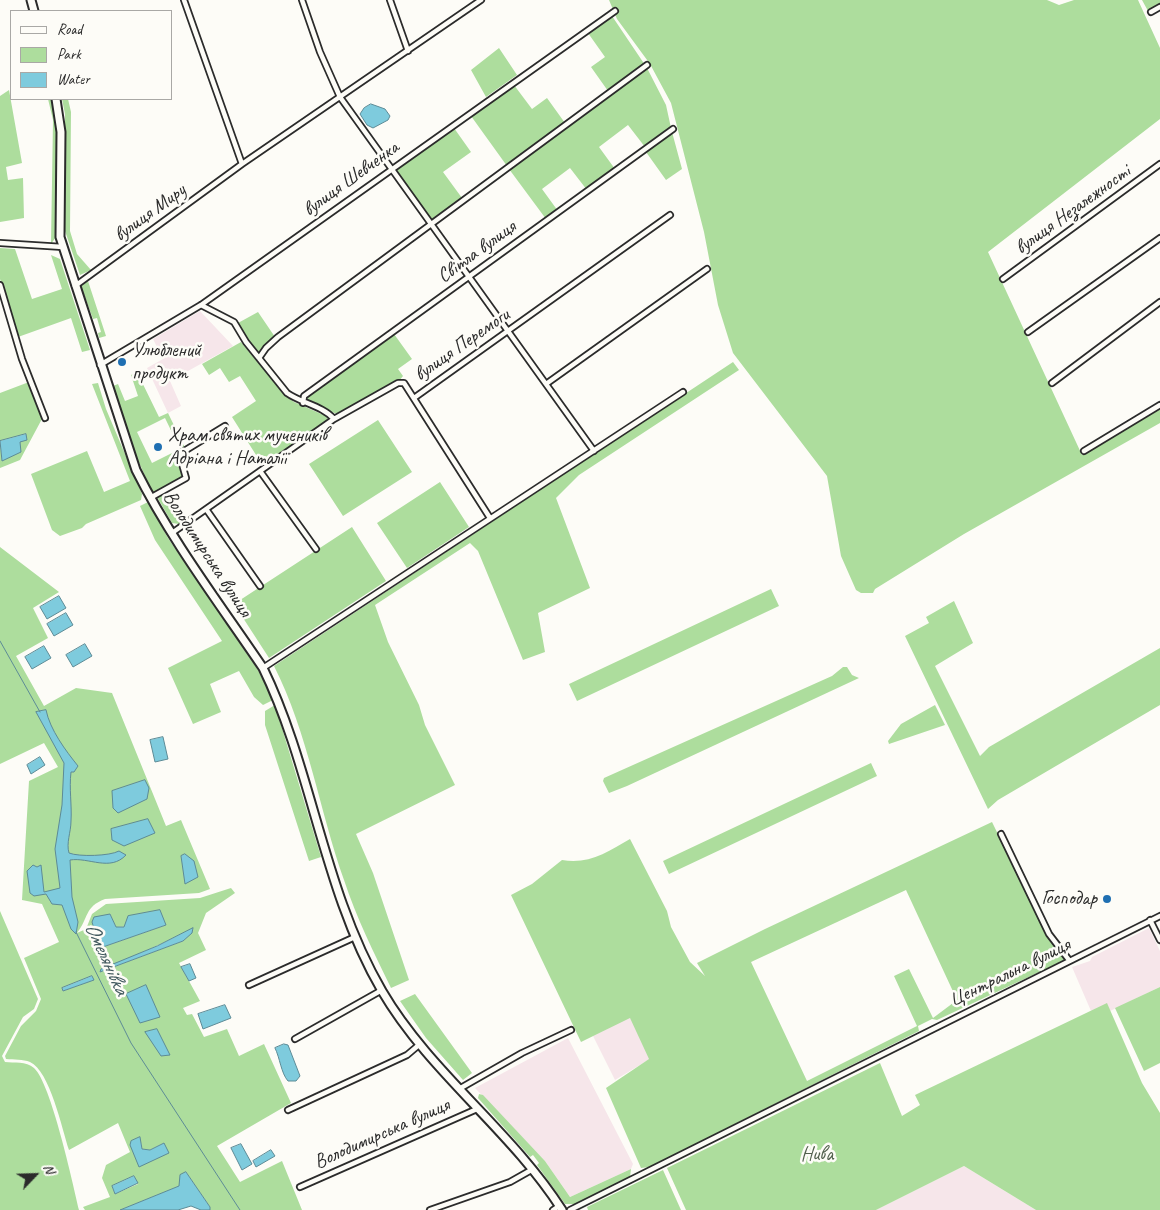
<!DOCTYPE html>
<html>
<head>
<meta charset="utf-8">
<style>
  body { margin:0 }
  #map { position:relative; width:1160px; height:1210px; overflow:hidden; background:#fdfcf7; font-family:Caveat,sans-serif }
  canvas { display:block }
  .legend { position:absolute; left:10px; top:10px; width:162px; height:90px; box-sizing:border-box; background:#fdfcf7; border:1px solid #a9a8a5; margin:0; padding:6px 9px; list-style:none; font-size:15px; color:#2b2b2b }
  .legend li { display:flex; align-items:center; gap:10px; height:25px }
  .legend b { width:25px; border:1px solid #a9a8a5 }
  .north { position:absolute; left:10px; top:1150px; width:50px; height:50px; -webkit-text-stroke:4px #fdfcf7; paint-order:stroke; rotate:66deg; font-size:14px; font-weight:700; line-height:20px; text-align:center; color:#2b2b2b }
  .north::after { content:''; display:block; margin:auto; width:18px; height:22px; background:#2b2b2b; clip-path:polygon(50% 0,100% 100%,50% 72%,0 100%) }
</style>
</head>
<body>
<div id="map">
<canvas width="1160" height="1210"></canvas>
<ul class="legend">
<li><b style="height:6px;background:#fdfcf7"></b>Road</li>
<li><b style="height:14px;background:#addd9d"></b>Park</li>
<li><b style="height:14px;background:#7ecbdd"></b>Water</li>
</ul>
<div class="north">N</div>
</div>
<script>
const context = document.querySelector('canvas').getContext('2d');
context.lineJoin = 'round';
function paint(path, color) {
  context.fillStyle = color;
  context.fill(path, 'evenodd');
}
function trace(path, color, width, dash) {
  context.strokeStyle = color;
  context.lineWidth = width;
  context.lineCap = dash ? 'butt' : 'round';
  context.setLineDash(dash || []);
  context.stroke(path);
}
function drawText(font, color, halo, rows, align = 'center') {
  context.font = font + ' Caveat,sans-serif';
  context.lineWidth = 5;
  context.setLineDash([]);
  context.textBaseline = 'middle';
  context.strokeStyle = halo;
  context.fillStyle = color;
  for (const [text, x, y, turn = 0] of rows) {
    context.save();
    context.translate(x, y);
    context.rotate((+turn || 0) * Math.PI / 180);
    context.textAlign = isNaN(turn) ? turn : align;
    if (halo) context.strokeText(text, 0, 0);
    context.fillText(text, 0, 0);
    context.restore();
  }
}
paint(new Path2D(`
  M200 311 233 346 170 381 181 406 168 413 147 368 163 359 153 339Z
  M1149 928 1160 951V987L1110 1011 1107 1004 1091 1011 1072 967 1090 961 1092 957Z
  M630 1017 650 1059 615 1080 593 1036Z
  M568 1038 633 1164 631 1169 570 1197 545 1161 475 1088Z
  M964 1166 1036 1210H876Z`), '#f6e6ea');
paint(new Path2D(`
  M609 0H1047L1059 5 1074 0H1138L1160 48V119L988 252 1082 455 1160 408V423L964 534 875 589 873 593H861L856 590 841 556 827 476 733 353 718 305 704 232 671 103 650 64 617 19Z
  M1142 0H1160V5L1148 11Z
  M612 16 645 65 608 91 591 67 605 57 588 33Z
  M499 48 517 75 486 97 471 70Z
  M647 68 666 105 671 128 645 147 628 125 599 147 615 169 587 190 570 168 542 189 558 211 546 219 509 169Z
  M514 85 532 109 547 98 565 123 507 166 471 116Z
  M9 90 22 163 6 167 8 180 23 178 24 218 0 222V96Z
  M48 99H53C62 145 55 191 56 237L51 244 53 120Z
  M62 99H68L71 112 70 231 77 254 91 270 80 275 65 231V114Z
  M454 128 471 152 443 172 462 198 432 220 395 169Z
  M672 132 682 169 666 180 646 152Z
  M0 248 15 249 32 299 62 289 51 255 60 259 90 350 82 352 71 318 18 337 0 279Z
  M88 281 106 336 99 338 98 333 101 332 97 318 93 319 81 286Z
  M258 312 275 337 259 353 248 341 238 323Z
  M394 334 412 359 398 369 403 376 399 381 337 414 305 402 306 398Z
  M241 342 285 395 294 402 326 416 328 420 263 466 232 417 256 401 240 376 229 382 220 368 209 375 202 364Z
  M733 362 739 370 579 475 556 498 590 588 538 613 545 652 523 660 478 551 470 543 375 605 388 642 419 705 425 725 455 785 356 834 373 873 409 980 391 988C374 953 356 917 344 880 319 809 308 733 274 666Z
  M137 372 159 417 168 413 185 448 179 452 185 477 153 494 129 440 113 386 118 384 125 401 138 396 131 375ZM165 418 180 449 152 463 137 432Z
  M29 382 43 417 20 460 0 468V442L2 461 26 434 0 441V393Z
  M98 383 106 409 142 494 141 500 86 524 82 528 60 536 52 530 31 474 87 451 104 492 130 481 92 384Z
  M378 420 412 472 343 516 309 464Z
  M440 482 469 527 407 568 377 523Z
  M162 494 175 517 183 513 186 519 179 524 172 523 157 497Z
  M148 502 168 538 258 670 273 700 263 705 254 697 239 671 210 684 221 712 193 724 168 668 222 641 155 540 140 506Z
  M352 527 386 581 269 658 234 604Z
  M0 547 59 592 33 608 48 638 16 656 44 706 76 688 112 693 166 826 181 820 210 889 199 893 105 899C84 907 89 918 77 933L86 929 92 914 106 904 200 898 231 888 235 893 206 913 198 933 206 950 179 963 200 1001 183 1008 187 1015 192 1014 204 1037 227 1029 239 1056 264 1044 291 1103 217 1146 240 1182 282 1161 302 1210H210V1207L186 1172 180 1186 120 1210H85L83 1207 110 1197 102 1178 106 1165 130 1152 118 1123 69 1150C62 1129 50 1071 30 1062 23 1059 14 1060 6 1059L5 1056 21 1026 36 1011 41 999 24 958 59 942 42 904 22 900 29 781 58 767 44 743 0 764ZM110 914 116 927 166 925 100 948ZM193 929 183 941 100 972ZM92 976 93 980 63 991 62 988ZM141 1143 142 1149 150 1150 164 1143 139 1167ZM134 1176 138 1184 115 1194 112 1186Z
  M771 589 779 606 577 701 569 684Z
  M954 601 973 643 935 666 980 756 989 747 1160 648V705L998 800 988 809 905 636 929 623 926 617Z
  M843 667H847L852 675 859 678 627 786 609 793 603 781 604 778 832 676Z
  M275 705 321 857 309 861 265 725V711Z
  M935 705 945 725 889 744 888 741 901 724Z
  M871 763 877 776 669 874 663 861Z
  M992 822 1047 934 1065 955V960L937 1020 932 1019 918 1026 919 1031 650 1167 641 1168 606 1088 649 1059 630 1018 581 1042 511 895 532 884 562 860C588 865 608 852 630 839L667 911 671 927 690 962 705 976 697 963 765 929ZM906 890 957 1000 933 1018 909 969 894 976 917 1026 807 1081 751 962Z
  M0 911 38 999 34 1009 23 1017 2 1056 5 1062C14 1063 26 1061 34 1068 51 1083 73 1184 79 1210H0Z
  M1160 987V1063L1144 1071 1115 1008Z
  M415 994 472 1073 463 1080 426 1038 400 1001Z
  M1107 1003 1142 1083 1160 1113V1210H1036L964 1166 876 1210H686L667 1168 880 1063 902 1116 920 1105 915 1095Z
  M479 1094 483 1095 545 1161 570 1197 631 1169 630 1177 578 1204H565L537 1165 539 1163 533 1155 530 1157 478 1098Z
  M663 1170 681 1210H588L587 1207Z`), '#addd9d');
const water = new Path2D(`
  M371 104 385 109 390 116 388 120 373 128 367 125 360 114 364 108Z
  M26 434 27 440 20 442 21 452 2 461 0 441Z
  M59 596 66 608 47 619 40 607Z
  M66 613 73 625 54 636 47 624Z
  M85 644 92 656 73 667 66 655Z
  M44 646 51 658 32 669 25 657Z
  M46 710C50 730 66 751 78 766L74 772H71C69 789 72 805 71 821 71 832 66 843 69 853 79 857 110 856 119 851L126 855C110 872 89 857 70 860L72 897 78 922 76 934 71 929 62 905 52 904 46 894 34 896 30 893 27 871 33 865 37 867 41 865 44 892 60 888 55 849 62 805 64 763 36 712Z
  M163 737 168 759 155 762 150 740Z
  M40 757 45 765 31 774 27 765Z
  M145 780 149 788 147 799 118 813 113 808 112 791Z
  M148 819 155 833 124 846 112 840 111 829Z
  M185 854 194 861 198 877 185 884 181 856Z
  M160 910 166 925 100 948 92 922 94 917 110 914 116 927H124L128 916Z
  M193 928 192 933 183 941 100 972 101 969 157 946Z
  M190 964 196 978 189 981 181 967Z
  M92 976 94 980 63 991 62 988Z
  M146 985 160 1017 140 1023 126 994Z
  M225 1005 231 1018 203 1029 198 1014Z
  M157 1029 170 1055 161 1056 145 1032Z
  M284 1044 288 1045 300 1076 296 1081H288C281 1073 280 1058 275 1048Z
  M140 1137 142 1149 150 1150 164 1143 169 1153 139 1167 130 1145 131 1141Z
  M241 1144 252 1164 242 1170 231 1148Z
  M271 1150 275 1156 256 1167 253 1161Z
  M186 1172 210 1207V1210H201L191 1206 178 1210H120L179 1186 180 1175Z
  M134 1176 138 1183 115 1194 112 1186Z`);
paint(water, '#7ecbdd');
trace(water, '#5d8b96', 1);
trace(new Path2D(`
  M0 641 40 712
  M76 932 131 1043 240 1210`), '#5d8b96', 1);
const street = new Path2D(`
  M184 0 242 164
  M302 0 320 52 340 97 594 451
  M390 0 408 51
  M1151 12 1160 7
  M0 243 63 247
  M1003 279 1160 164
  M0 285 22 359 45 418
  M75 286 242 164 481 0
  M201 305 234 322 246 342 287 393C301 403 323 406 334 419
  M1028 332 1160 238
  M259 358 266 348 278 337 647 65
  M100 365 201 305 615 11
  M1052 383 1160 302
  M546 384 707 269
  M414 398 670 215
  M303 403 304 396 673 129
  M1084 451 1160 405
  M260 471 316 549
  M150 498 186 478 180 457 181 453 225 426
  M206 509 260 586
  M172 533 334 419 398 383H404L490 518
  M263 668 683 392
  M1001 834 1049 934 1069 960
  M1150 920 1160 940
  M249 985 355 937
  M295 1039 382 990
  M459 1089 522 1053 571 1030
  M288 1110 407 1055 420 1044
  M300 1187 477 1109
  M430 1210 510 1182 533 1169
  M553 1210 559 1206
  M570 1210 1160 916`);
const primary = new Path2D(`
  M31 0 34 11
  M56 99 61 132 60 237 136 470C171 540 219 603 263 668 313 771 323 890 382 991 430 1073 511 1130 562 1210`);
trace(street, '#2b2b2b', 8);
trace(primary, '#2b2b2b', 11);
trace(street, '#fdfcf7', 4.5);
trace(primary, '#fdfcf7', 7);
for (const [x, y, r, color] of [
  [122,362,5,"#1f6fb2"],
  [158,447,5,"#1f6fb2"],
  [1107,899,5,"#1f6fb2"]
]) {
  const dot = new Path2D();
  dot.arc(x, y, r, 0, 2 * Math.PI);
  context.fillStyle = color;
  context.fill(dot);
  trace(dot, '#fdfcf7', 2);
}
drawText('20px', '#2b2b2b', '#fdfcf7', [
  ["вулиця Шевченка",351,179,-36],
  ["вулиця Незалежності",1073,210,-36],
  ["вулиця Миру",150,213,-36],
  ["Світла вулиця",477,252,-36],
  ["вулиця Перемоги",462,345,-35],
  ["Володимирська вулиця",207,554,57],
  ["Центральна вулиця",1010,973,-26],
  ["Володимирська вулиця",382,1134,-24]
]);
drawText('20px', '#2b2b2b', '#fdfcf7', [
  ["Улюблений",132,351],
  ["продукт",132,374],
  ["Храм святих мучеників",168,436],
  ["Адріана і Наталії",168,459],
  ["Господар",1097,899,"right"]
], 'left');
drawText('20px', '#52604d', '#fdfcf7', [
  ["Нива",817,1155]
]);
drawText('italic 21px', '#445b60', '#fdfcf7', [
  ["Омелянівка",106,959,65]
]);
</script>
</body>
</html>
